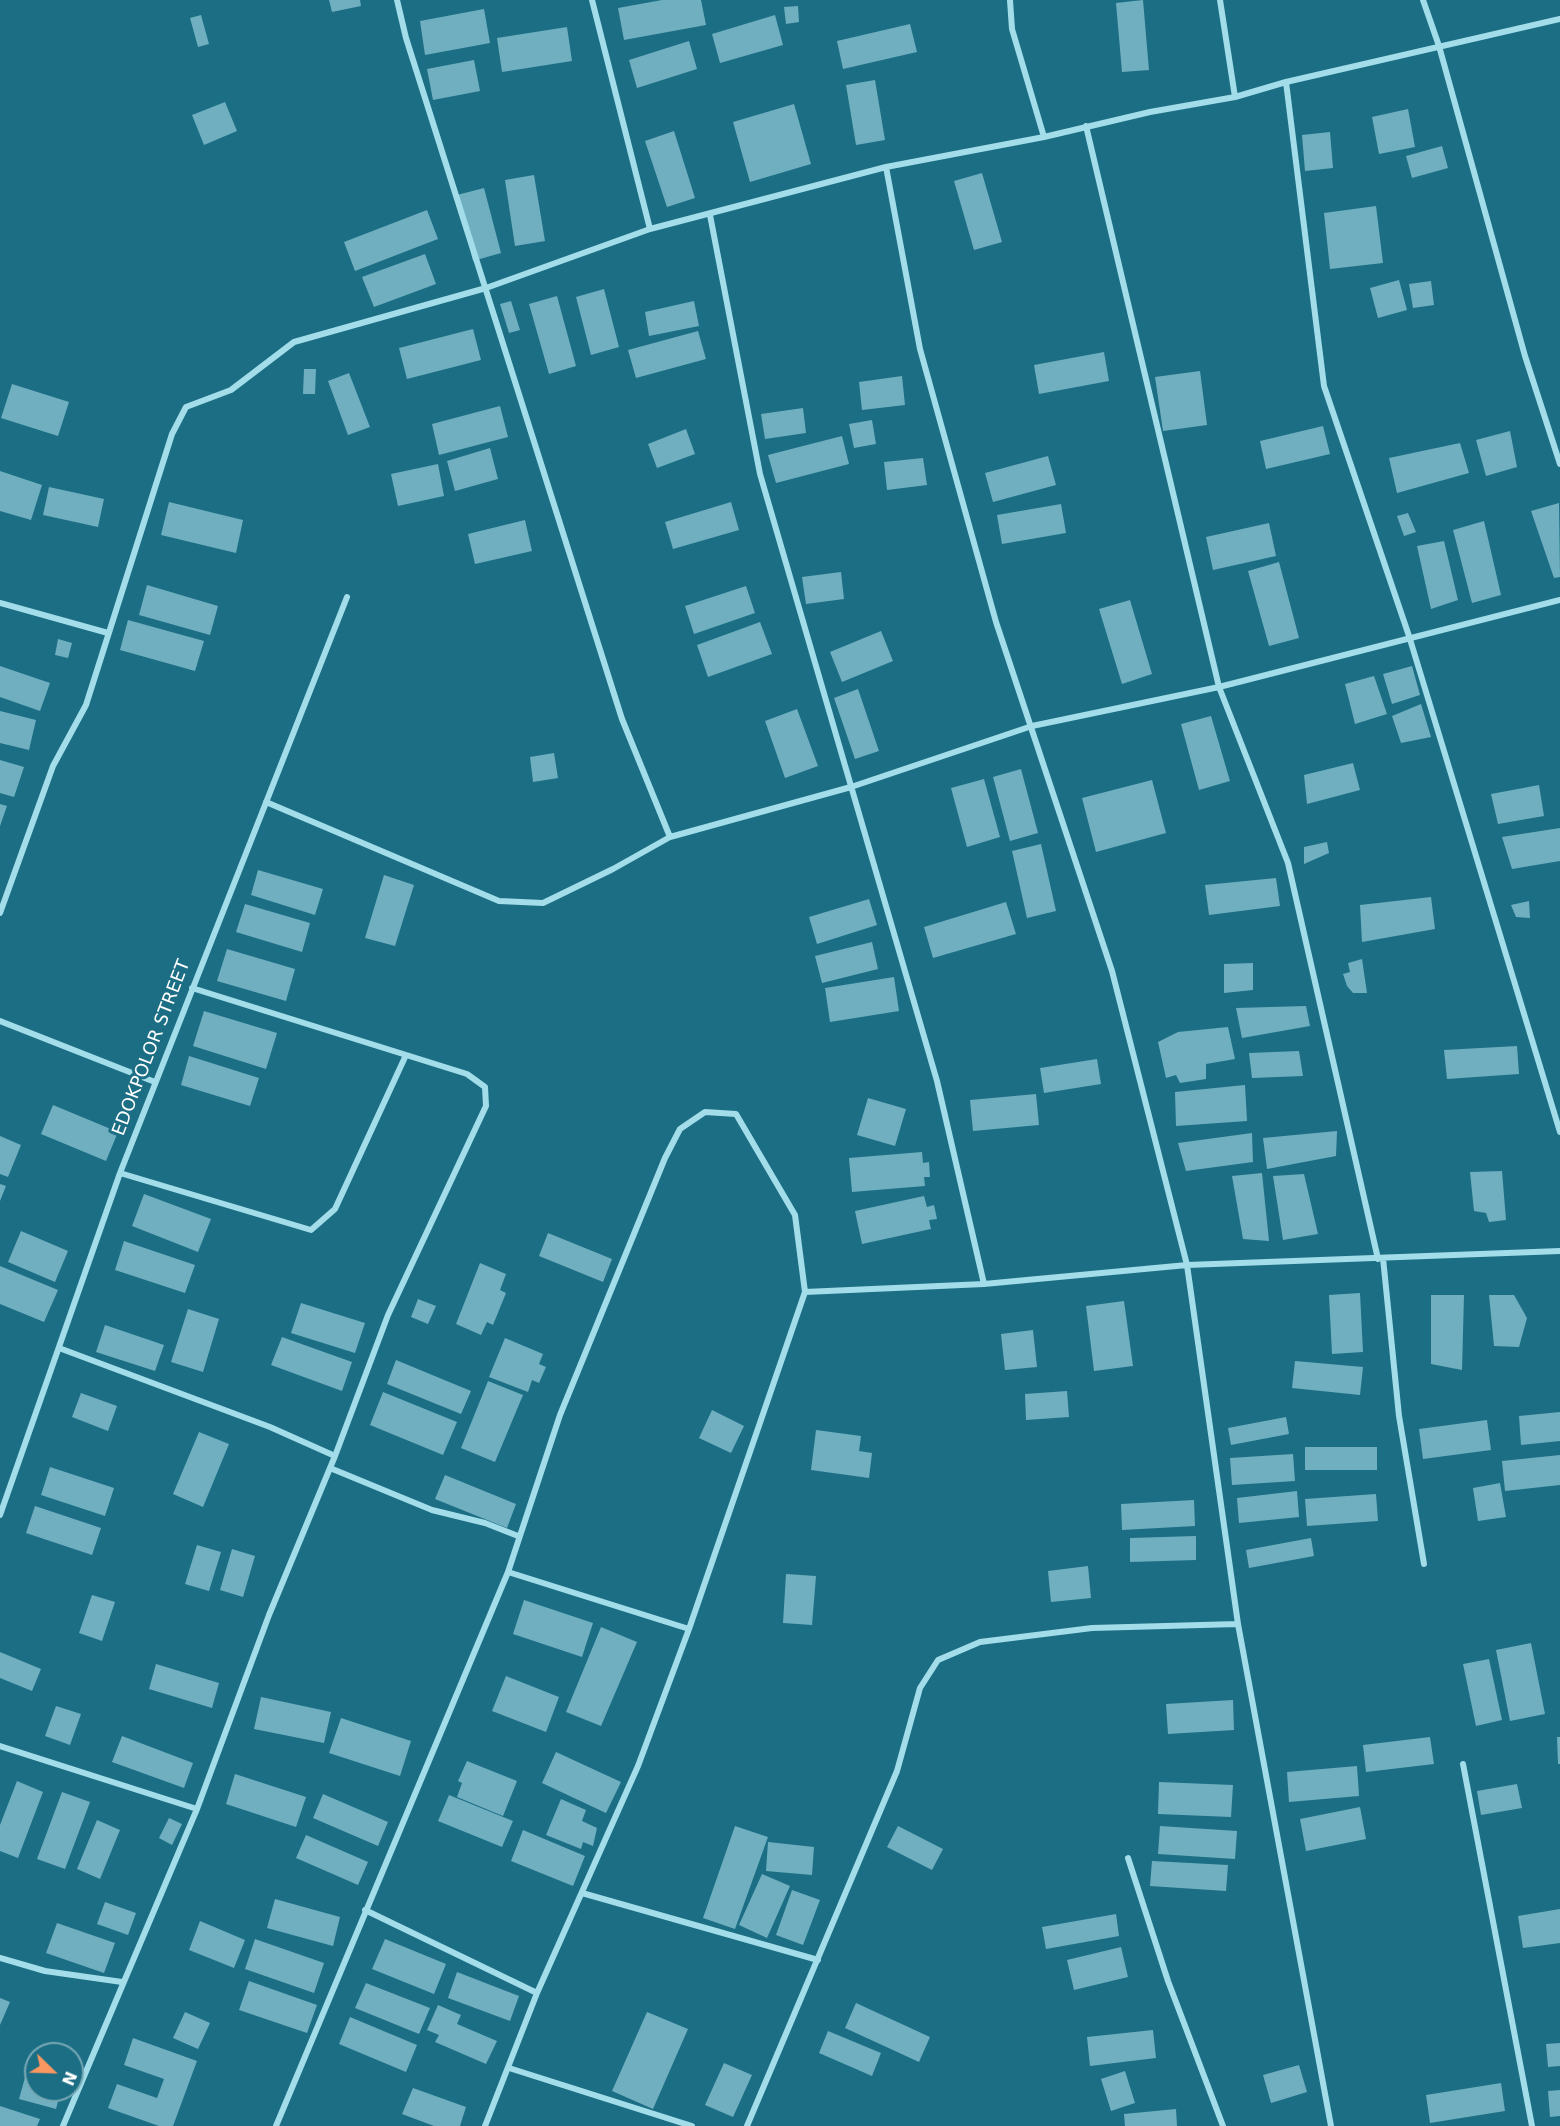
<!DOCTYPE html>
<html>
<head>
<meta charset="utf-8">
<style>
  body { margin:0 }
  #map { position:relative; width:1560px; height:2126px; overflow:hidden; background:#1c6e84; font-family:"DejaVu Sans",sans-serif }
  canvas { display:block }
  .north { position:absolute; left:24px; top:2042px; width:60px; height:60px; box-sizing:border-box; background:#1c6e84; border:2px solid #77a8b5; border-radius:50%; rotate:113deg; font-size:16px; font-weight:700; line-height:24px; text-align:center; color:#fff }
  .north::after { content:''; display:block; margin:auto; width:21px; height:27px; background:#fb9761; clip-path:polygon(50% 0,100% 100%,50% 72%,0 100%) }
</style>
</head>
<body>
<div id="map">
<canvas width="1560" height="2126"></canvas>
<div class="north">N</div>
</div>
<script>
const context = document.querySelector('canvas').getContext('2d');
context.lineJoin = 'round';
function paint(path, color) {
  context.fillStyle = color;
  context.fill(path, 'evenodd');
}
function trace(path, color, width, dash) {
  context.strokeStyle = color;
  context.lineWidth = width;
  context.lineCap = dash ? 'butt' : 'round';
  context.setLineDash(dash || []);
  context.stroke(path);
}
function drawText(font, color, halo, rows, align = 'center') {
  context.font = font + ' "DejaVu Sans",sans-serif';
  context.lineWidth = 6;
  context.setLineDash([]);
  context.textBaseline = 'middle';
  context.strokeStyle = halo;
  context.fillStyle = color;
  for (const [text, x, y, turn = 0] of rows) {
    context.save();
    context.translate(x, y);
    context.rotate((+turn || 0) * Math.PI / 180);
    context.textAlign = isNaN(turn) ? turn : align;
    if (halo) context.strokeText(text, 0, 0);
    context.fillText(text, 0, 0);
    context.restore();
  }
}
paint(new Path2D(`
  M329 0H360L361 6 332 12Z
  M662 0H701L706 25 624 40 618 8Z
  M1143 0 1149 70 1122 72 1116 3Z
  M798 6 799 22 786 24 784 7Z
  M484 9 490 43 425 55 420 21Z
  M201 15 209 44 198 47 190 18Z
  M775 15 783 45 720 63 712 34Z
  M910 24 917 52 843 69 837 41Z
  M567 27 572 61 502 72 497 38Z
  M689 41 697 69 637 88 629 60Z
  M474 60 480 91 433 100 427 69Z
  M875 80 885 140 856 145 846 85Z
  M225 102 237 131 204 145 192 115Z
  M794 104 811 164 750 182 733 122Z
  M1408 109 1415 147 1379 154 1372 117Z
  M674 131 695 198 667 207 645 141Z
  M1330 132 1333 168 1305 171 1302 135Z
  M1442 146 1448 168 1412 178 1406 156Z
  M982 173 1002 242 974 250 954 181Z
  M534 175 545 241 515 246 505 180Z
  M484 188 501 253 473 261 457 195Z
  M1376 206 1383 263 1330 269 1324 213Z
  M427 210 438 239 355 271 344 242Z
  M425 254 436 284 374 307 362 277Z
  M1399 280 1407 310 1378 318 1370 288Z
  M1431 281 1434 305 1413 308 1409 284Z
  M604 289 619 347 591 355 576 297Z
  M557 296 576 366 549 374 529 304Z
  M511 301 520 330 509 333 500 304Z
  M694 301 699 326 649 336 645 312Z
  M473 329 481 360 407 379 399 348Z
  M698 331 706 359 636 378 628 350Z
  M1104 352 1109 381 1039 394 1034 365Z
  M304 369H316L315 394H303Z
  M1200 371 1207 425 1163 431 1155 377Z
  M349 373 370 427 348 435 328 381Z
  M902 376 905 405 862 410 859 382Z
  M12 384 69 402 58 436 1 418Z
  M500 406 508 437 439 455 432 424Z
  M803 408 806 433 765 439 761 414Z
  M872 420 876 444 854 448 849 424Z
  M1323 426 1330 454 1266 469 1260 441Z
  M686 429 695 454 657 468 648 444Z
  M1510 431 1517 467 1486 476 1476 440Z
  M842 436 849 464 776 483 768 455Z
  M1460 443 1469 473 1397 493 1389 458Z
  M490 448 498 479 455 491 447 461Z
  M1048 456 1056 485 993 502 985 473Z
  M923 458 927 485 887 490 884 462Z
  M438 464 444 496 398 506 391 474Z
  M0 471 42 485 31 520 0 511Z
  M49 487 104 499 98 527 43 515Z
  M169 502 243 520 236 553 161 535Z
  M731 502 739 530 673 549 665 522Z
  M1559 503 1560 577 1554 578 1531 511Z
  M1061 504 1066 533 1002 544 997 515Z
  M1408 513 1416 532 1404 536 1397 516Z
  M525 520 532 551 475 564 468 534Z
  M1484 521 1501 595 1472 603 1453 530Z
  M1269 523 1276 556 1213 570 1206 537Z
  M1444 541 1458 600 1431 609 1417 546Z
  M1279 562 1299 638 1269 646 1248 571Z
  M841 572 844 599 806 604 802 577Z
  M147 585 218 606 210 635 139 615Z
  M746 586 755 613 694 634 685 606Z
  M1130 600 1152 674 1122 684 1099 609Z
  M128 620 204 641 195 671 120 650Z
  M760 622 772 654 708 677 697 645Z
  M881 631 893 661 842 682 830 652Z
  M58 639 72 643 68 658 55 655Z
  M0 666 50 683 40 711 0 697Z
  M1412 666 1420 695 1392 704 1383 674Z
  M1374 676 1387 714 1355 724 1345 684Z
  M858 689 879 751 855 759 834 698Z
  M1421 704 1431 737 1401 743 1392 716Z
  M797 709 818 766 785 778 765 721Z
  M0 711 36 720 29 750 0 743Z
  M1211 716 1230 781 1199 790 1181 724Z
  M554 753 558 778 533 782 530 757Z
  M0 760 24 767 14 797 0 793Z
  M1353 763 1360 790 1307 804 1304 775Z
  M1021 769 1038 833 1010 841 993 777Z
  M984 779 1000 837 967 847 951 788Z
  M1152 780 1166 833 1096 852 1082 798Z
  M1539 785 1544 816 1498 824 1491 794Z
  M0 804 7 806 0 826Z
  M1560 828V861L1512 869 1502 837Z
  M1327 842 1329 853 1304 864V847Z
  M1041 844 1056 911 1027 918 1012 851Z
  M258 870 323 889 315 915 251 895Z
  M384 875 414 885 395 946 365 938Z
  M1276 878 1280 906 1209 915 1205 885Z
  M1431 897 1435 929 1362 942 1360 905Z
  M869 899 877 925 817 944 809 917Z
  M1529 901 1530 918 1516 917 1511 905Z
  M1006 902 1016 934 933 958 924 927Z
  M245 904 310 923 302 952 236 932Z
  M872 942 878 969 822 983 815 956Z
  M227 949 295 969 286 1001 217 981Z
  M1362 959 1367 993H1353L1347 986 1343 974 1350 972 1348 963Z
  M1253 963V990L1224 993V964Z
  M894 977 899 1011 830 1022 825 988Z
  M1306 1006 1310 1026 1242 1038 1236 1008Z
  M204 1011 277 1033 266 1069 193 1046Z
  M1228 1027 1235 1059 1206 1064V1079L1180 1083 1176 1075 1166 1078 1158 1042 1178 1032Z
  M1517 1046 1519 1074 1447 1079 1444 1050Z
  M1299 1051 1303 1076 1252 1078 1249 1053Z
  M189 1056 259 1078 250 1106 181 1085Z
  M1097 1059 1101 1084 1044 1093 1040 1068Z
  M1245 1085 1247 1121 1176 1126 1175 1092Z
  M1036 1094 1039 1125 973 1131 970 1100Z
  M868 1098 906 1109 895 1146 857 1135Z
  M53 1105 118 1132 106 1161 41 1134Z
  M1337 1131 1336 1156 1267 1169 1263 1138Z
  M1252 1133 1253 1162 1186 1171 1178 1143Z
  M0 1136 21 1145 8 1177 0 1174Z
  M922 1152 923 1163 929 1162 930 1177H924L925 1186 852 1192 849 1158Z
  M1502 1171 1506 1220 1489 1222 1486 1213 1474 1211 1470 1172Z
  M1262 1173 1269 1241 1243 1239 1232 1176Z
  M1304 1174 1318 1234 1283 1240 1273 1176Z
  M0 1184 6 1186 0 1201Z
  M144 1194 211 1219 198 1252 132 1226Z
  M924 1196 927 1207 934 1205 937 1219 929 1220 931 1229 862 1244 855 1211Z
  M21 1231 68 1251 55 1282 8 1262Z
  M548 1233 612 1259 603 1282 539 1256Z
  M124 1241 195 1265 185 1293 115 1270Z
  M480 1263 506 1274 500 1290 506 1293 493 1325 487 1322 481 1335 456 1324Z
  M0 1266 58 1290 44 1322 0 1304Z
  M1360 1293 1363 1352 1332 1354 1329 1295Z
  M1431 1295H1464L1462 1370 1431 1364Z
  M1489 1295H1514L1527 1318 1519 1347 1494 1346Z
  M418 1299 436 1306 428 1324 411 1317Z
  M1124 1301 1133 1366 1094 1371 1086 1306Z
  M301 1303 365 1323 355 1353 291 1333Z
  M188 1309 219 1319 203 1372 171 1362Z
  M105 1325 164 1345 155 1371 96 1352Z
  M1033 1330 1037 1367 1005 1370 1001 1334Z
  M282 1337 352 1362 342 1391 271 1365Z
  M505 1338 543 1354 539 1364 546 1367 539 1383 532 1380 528 1392 489 1377Z
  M396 1360 471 1391 461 1414 387 1384Z
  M1295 1361 1363 1367 1360 1395 1292 1388Z
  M488 1381 523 1395 495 1462 461 1448Z
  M1067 1391 1069 1417 1026 1420 1025 1394Z
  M383 1392 457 1422 443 1455 370 1425Z
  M81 1393 117 1406 108 1431 72 1417Z
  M712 1410 744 1426 731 1453 699 1438Z
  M1560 1412V1441L1521 1445 1519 1416Z
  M1286 1417 1289 1434 1231 1445 1228 1428Z
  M1487 1420 1491 1450 1423 1459 1419 1429Z
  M816 1430 861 1436 859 1451 872 1453 869 1478 811 1470Z
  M199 1432 229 1444 203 1507 173 1494Z
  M1305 1447H1377V1470H1305Z
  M1293 1454 1295 1481 1232 1485 1230 1458Z
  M1560 1455V1485L1505 1491 1502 1461Z
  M50 1467 114 1488 105 1516 41 1495Z
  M445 1475 516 1504 507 1528 435 1499Z
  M1500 1483 1506 1517 1478 1521 1473 1488Z
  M1297 1491 1299 1517 1239 1523 1237 1498Z
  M1376 1494 1378 1521 1307 1526 1305 1499Z
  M1194 1500 1195 1526 1122 1530 1121 1504Z
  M35 1506 101 1528 92 1555 26 1533Z
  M1196 1536V1560L1130 1562V1538Z
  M1311 1538 1314 1556 1249 1568 1246 1550Z
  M197 1545 221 1552 209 1591 185 1584Z
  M232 1549 255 1556 243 1597 220 1590Z
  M1088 1566 1091 1598 1051 1602 1048 1571Z
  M786 1574 816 1576 812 1625 783 1623Z
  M92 1595 115 1602 102 1641 79 1633Z
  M524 1600 593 1623 582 1657 513 1634Z
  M601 1627 637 1642 601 1726 566 1712Z
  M1531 1643 1545 1714 1510 1721 1496 1650Z
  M0 1652 41 1669 32 1691 0 1678Z
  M1489 1659 1502 1720 1476 1726 1463 1664Z
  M156 1664 219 1683 212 1708 149 1689Z
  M506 1676 559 1697 546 1732 492 1711Z
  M261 1697 331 1712 324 1743 254 1729Z
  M1233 1700 1234 1730 1168 1734 1166 1704Z
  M56 1706 81 1714 70 1745 45 1736Z
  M341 1718 411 1741 400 1776 329 1753Z
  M122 1736 193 1763 184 1788 112 1762Z
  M1430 1737 1434 1764 1366 1772 1363 1745Z
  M1557 1737H1560V1764H1558Z
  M556 1752 621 1782 606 1813 542 1783Z
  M467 1761 517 1781 503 1816 457 1797 462 1783 458 1781Z
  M1357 1766 1359 1796 1289 1802 1287 1772Z
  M235 1774 306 1797 296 1827 226 1804Z
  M17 1781 43 1792 18 1858 0 1851V1825Z
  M1159 1782 1233 1785 1231 1817 1158 1814Z
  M1517 1784 1522 1808 1481 1815 1477 1791Z
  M62 1792 90 1802 65 1869 37 1859Z
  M323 1794 388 1822 378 1846 313 1818Z
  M449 1795 513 1821 502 1847 438 1821Z
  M561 1799 586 1810 582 1821 597 1828 593 1846 583 1842 581 1849 546 1835Z
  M1360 1807 1366 1839 1306 1851 1300 1819Z
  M169 1818 182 1824 172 1845 159 1838Z
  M97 1820 120 1830 100 1879 77 1869Z
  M735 1826 768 1837 735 1929 703 1918Z
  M898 1826 943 1849 932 1870 887 1847Z
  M1160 1826 1237 1831 1235 1859 1158 1854Z
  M523 1830 585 1856 573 1886 511 1861Z
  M306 1835 368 1862 358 1885 296 1858Z
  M768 1842 814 1847 812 1875 766 1871Z
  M1152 1861 1228 1865 1226 1891 1150 1886Z
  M762 1874 790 1886 767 1938 739 1925Z
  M792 1890 820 1900 803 1945 776 1935Z
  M275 1899 340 1917 333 1946 267 1928Z
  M105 1902 136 1913 128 1935 97 1924Z
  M1560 1909V1943L1523 1948 1518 1916Z
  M1116 1914 1119 1936 1046 1949 1042 1927Z
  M200 1921 245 1940 234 1968 189 1950Z
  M57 1923 115 1943 104 1973 46 1953Z
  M255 1939 324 1963 314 1993 245 1969Z
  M385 1939 446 1964 434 1994 372 1969Z
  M1121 1947 1128 1977 1074 1990 1067 1960Z
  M457 1972 519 1996 510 2021 448 1998Z
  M249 1981 317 2005 307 2033 239 2010Z
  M366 1983 430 2008 419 2034 355 2008Z
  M0 1998 10 2002 0 2025Z
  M856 2003 930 2037 919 2062 845 2028Z
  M438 2005 461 2015 457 2024 497 2041 486 2064 435 2042 439 2035 427 2030Z
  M185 2012 210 2023 198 2049 173 2038Z
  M647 2012 688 2029 653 2109 612 2091Z
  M350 2017 417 2045 406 2072 339 2044Z
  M1153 2030 1156 2058 1090 2066 1087 2037Z
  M828 2031 881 2053 872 2076 819 2053Z
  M133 2038 197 2061 173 2126H159L108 2108 117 2084 157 2098 164 2079 124 2065Z
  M1560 2043V2066L1548 2067 1546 2044Z
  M724 2063 752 2075 733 2117 705 2105Z
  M1299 2065 1307 2092 1271 2103 1263 2075Z
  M1125 2071 1135 2103 1111 2111 1101 2079Z
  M26 2074 36 2077V2090H61L56 2109 19 2099Z
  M1501 2083 1505 2111 1430 2123 1426 2095Z
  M413 2088 466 2107 460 2126H434L402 2114Z
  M1560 2090V2116L1550 2117 1548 2091Z
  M0 2106 40 2119 37 2126H0Z
  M1176 2109 1177 2126H1125L1124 2114Z`), '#6fafc0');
trace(new Path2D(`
  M397 0 406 38 622 719 670 837
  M592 0 650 229
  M1010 0 1012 29 1044 137
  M1220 0 1235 97
  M1423 0 1439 46 1525 356 1560 464
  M1286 82 1324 386 1409 636 1560 1132
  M1086 126 1219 687 1288 863 1378 1259
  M710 215 760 474 937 1081 984 1284
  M0 603 108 633
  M266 802 499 901 543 903 613 869 670 837 851 787 1032 726 1219 687 1560 600
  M0 913 53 766 86 705 172 434 186 407 231 390 294 342 486 288 650 229 886 167 1044 137 1150 112 1235 97 1286 82 1560 19
  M0 1021 155 1082
  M120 1173 311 1230 335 1209 406 1055
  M1383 1258 1399 1416 1424 1564
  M59 1348 270 1427 335 1456
  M330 1468 432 1510 485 1523 518 1536
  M0 1515 120 1173 347 597
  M508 1572 689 1629
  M1238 1624 1331 2126
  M0 1746 197 1809
  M1463 1764 1532 2126
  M1128 1858 1168 1981 1223 2126
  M582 1893 818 1960
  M365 1910 537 1993
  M0 1958 45 1971 122 1982
  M509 2068 692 2126
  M63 2126 197 1809 269 1615 335 1456 388 1315 486 1106 485 1087 467 1074 192 988
  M276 2126 508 1572 560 1415 665 1158 680 1129 705 1112 736 1114 795 1215 805 1292 984 1284 1187 1265 1560 1251
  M485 2126 537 1993 638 1766 689 1629 805 1292
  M747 2126 897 1771 920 1688 938 1660 980 1642 1092 1628 1238 1624 1187 1265 1112 971 996 622 920 349 886 167`), '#a3ddea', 6);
drawText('18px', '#fff', '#1c6e84', [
  ["EDOKPOLOR STREET",152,1048,-69]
]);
</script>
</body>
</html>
